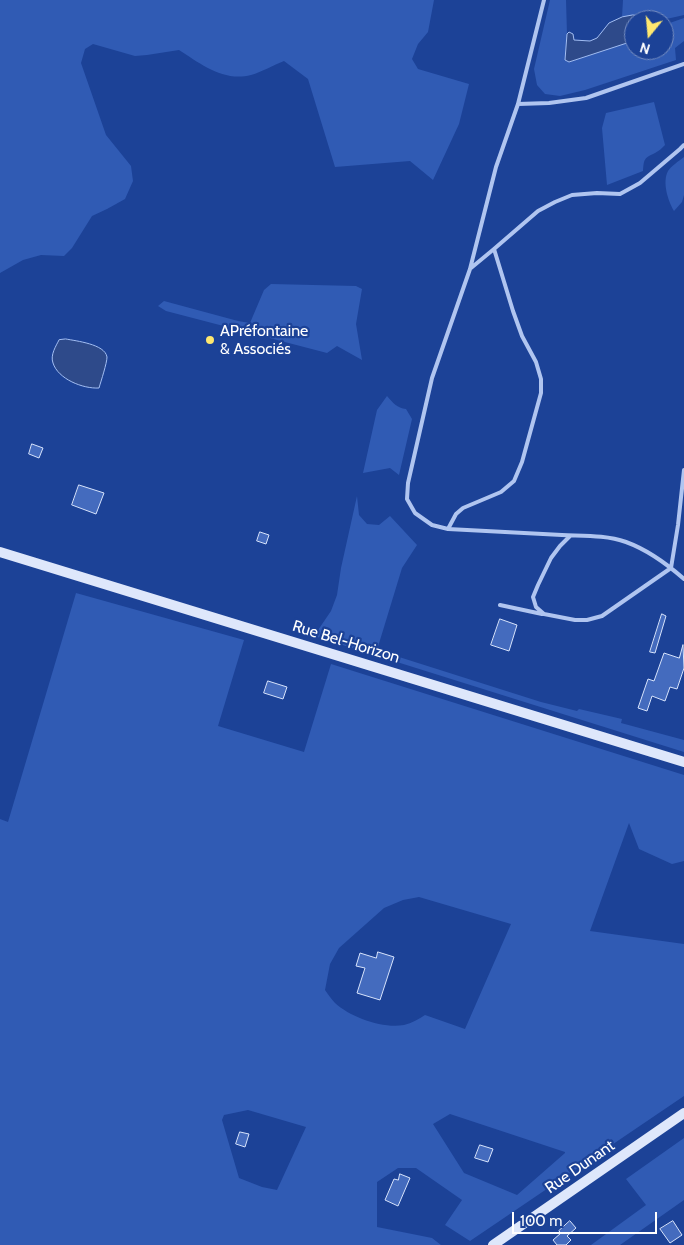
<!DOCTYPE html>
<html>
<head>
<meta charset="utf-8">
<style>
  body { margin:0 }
  #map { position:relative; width:684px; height:1245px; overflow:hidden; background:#1c4297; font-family:Cabin,sans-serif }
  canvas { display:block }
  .north { position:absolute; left:624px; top:10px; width:50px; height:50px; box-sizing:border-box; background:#1c4297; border:1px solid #778ec1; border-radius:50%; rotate:197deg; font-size:14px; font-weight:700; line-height:20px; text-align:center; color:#fff }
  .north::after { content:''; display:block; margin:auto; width:18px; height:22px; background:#ffe86f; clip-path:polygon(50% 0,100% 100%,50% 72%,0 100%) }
  .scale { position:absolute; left:512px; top:1212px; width:145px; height:22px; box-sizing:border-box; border:2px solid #fff; border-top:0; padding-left:6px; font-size:15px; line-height:18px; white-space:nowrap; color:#fff; -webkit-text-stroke:4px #1c4297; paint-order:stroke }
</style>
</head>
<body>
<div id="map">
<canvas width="684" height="1245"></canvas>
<div class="north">N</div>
<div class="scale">100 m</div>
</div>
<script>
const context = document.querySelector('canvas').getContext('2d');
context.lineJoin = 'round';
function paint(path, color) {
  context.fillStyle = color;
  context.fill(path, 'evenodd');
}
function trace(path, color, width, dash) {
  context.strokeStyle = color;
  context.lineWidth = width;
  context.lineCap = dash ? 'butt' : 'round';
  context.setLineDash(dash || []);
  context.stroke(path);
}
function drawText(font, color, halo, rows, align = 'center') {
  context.font = font + ' Cabin,sans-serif';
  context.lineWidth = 4.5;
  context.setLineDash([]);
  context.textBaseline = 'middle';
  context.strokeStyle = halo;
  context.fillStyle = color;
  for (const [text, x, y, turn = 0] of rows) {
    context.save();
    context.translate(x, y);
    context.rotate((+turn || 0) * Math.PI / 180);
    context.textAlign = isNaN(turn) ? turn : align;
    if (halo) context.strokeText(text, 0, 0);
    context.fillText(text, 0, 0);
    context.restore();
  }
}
paint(new Path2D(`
  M0 0H434L428 32 418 44 412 59 418 69 469 84 459 124 433 180 410 161 335 167 308 79 284 61C273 65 262 72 251 75 223 82 201 64 179 50L147 55 135 56 93 44 85 49 81 63 106 135 131 166 133 181 125 199 107 209 92 216 72 248 64 256 41 255 23 260 0 273Z
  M550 0H566L567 34 565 59 569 62 630 42 634 40V50H664V25L684 18V41L675 48 676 60 585 90 560 96 545 94 537 85 534 69Z
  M623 0H684V15L662 20H646L640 16 633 15 622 17Z
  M654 102 665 145C662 148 659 151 655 153 644 158 644 159 643 171L607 185 602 128 606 113Z
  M684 157V195L682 202 674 211C668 201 662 182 668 171 671 166 679 161 684 157Z
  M271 284 356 286 362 289 356 324 362 360 337 346 327 353 166 311 158 306 164 301 238 321 250 323 264 290Z
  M387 396C393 403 397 408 406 409L412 419 399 475 390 468 363 473 377 410Z
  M357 496 359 515 367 524 379 525 390 516 417 545 402 568 377 650 541 702 577 711 579 709 622 719 621 723 684 740V752L314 636 331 611 337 595 341 568Z
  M76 593 244 640 218 726 304 752 331 664 684 775V861L672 864 639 849 629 823 590 931 684 944V1096L470 1241 445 1225 462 1200 416 1168H398L377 1182V1227L432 1238 441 1245H0V819L8 822ZM419 897 511 924 465 1029 425 1015C419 1019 412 1023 404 1025 383 1029 350 1017 335 1003 331 999 328 994 325 990L330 964 339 948 384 908 403 900ZM248 1110 306 1127 277 1190 262 1187 239 1178 222 1120 224 1115ZM450 1114 565 1152V1153L517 1195 464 1173 433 1124Z
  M684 1138V1200L620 1245H591L646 1205 626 1179Z`), '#305bb4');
const water = new Path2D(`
  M633 15 640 16 646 20H634V40L630 42 569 62 565 60 567 34 569 32 573 34 574 40 590 41 597 38 609 23 622 17Z
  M66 339C76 341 105 344 107 357 107 363 101 381 99 388 83 389 58 379 53 363 50 355 56 346 59 340Z`);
paint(water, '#2e4a8a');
trace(water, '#a3bef2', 1);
const building = new Path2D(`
  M32 444 43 448 39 458 29 454Z
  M79 485 104 493 96 514 72 505Z
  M260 532 269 535 266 544 257 541Z
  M662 614 666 616 655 653 650 652Z
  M500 619 517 625 509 651 491 645Z
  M683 645 684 668 677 689 670 687 665 701 652 696 647 711 638 708 648 679 654 681 664 653 679 658Z
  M268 681 287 687 283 699 264 693Z
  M378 952 394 957 380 1000 357 993 365 968 356 966 360 953 376 958Z
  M240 1132 249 1134 245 1147 236 1144Z
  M480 1145 493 1149 488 1162 475 1158Z
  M400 1174 410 1178 398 1206 385 1200 394 1179 398 1180Z
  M570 1221 576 1228 567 1236 571 1240 566 1245H557L553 1240 561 1233 559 1231Z
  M673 1221 682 1235 670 1243 660 1229Z`);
paint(building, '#446bbe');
trace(building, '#d7e3fb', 1);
trace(new Path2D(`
  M544 0 518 104 496 167 470 269 432 378 408 483 407 499 415 513 432 525 448 529C486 531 524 533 562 535 584 536 606 535 626 542 648 550 667 564 684 579
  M518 104 549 103 586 98 684 64
  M471 268 494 249
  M448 529 456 514 463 508 501 492 514 481 522 462 541 393V379L536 362 522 336 513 311 494 249 538 211 555 202 572 195 597 193 620 194 640 183 680 149 684 145
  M570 536 560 546 551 558 538 585 533 597 536 607 544 614 575 620H587L602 616 671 568 678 525 684 470
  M500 605 542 614`), '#b0c5f0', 4);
trace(new Path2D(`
  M0 552 684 762
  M493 1245 684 1113`), '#dee7fb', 10);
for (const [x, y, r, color] of [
  [210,340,5,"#ffe86f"]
]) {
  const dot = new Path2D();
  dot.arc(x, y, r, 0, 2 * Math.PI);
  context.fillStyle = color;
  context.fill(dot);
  trace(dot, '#1c4297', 2);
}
drawText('16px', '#fff', '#1c4297', [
  ["APréfontaine",220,331],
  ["& Associés",220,349]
], 'left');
drawText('16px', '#fff', '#1c4297', [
  ["Rue Bel-Horizon",346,642,17],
  ["Rue Dunant",580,1167,-35]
]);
</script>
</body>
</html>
